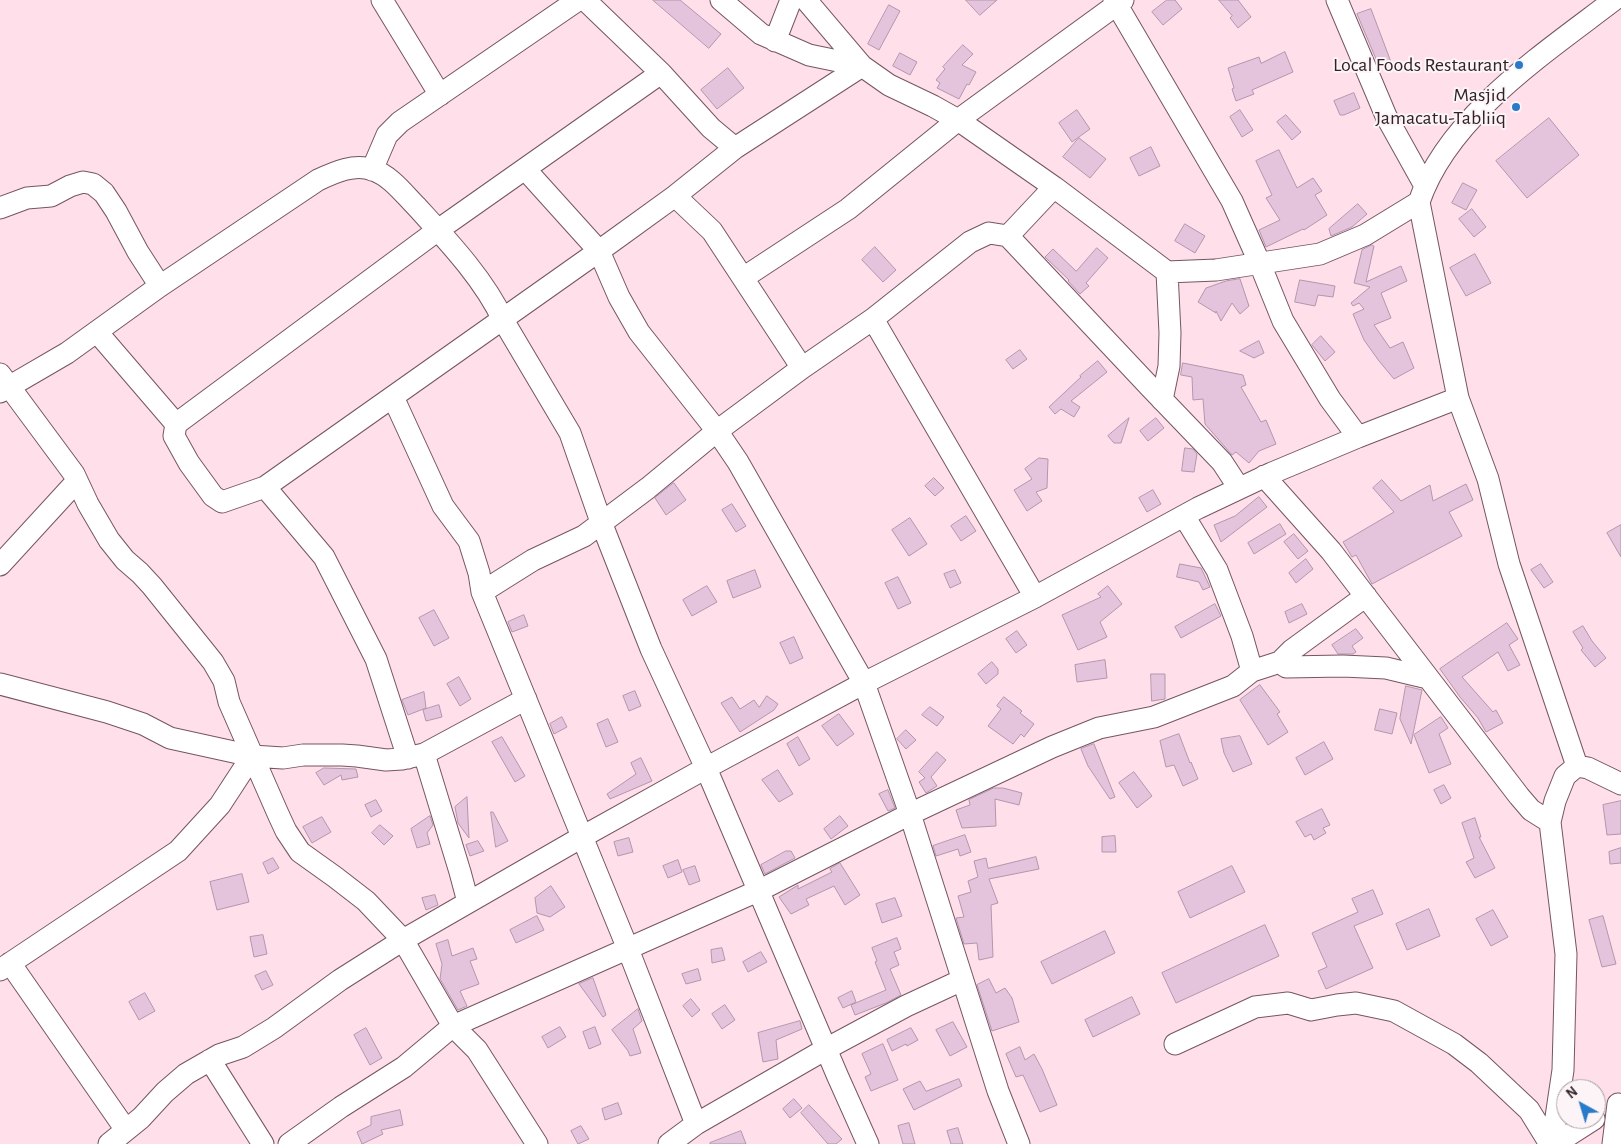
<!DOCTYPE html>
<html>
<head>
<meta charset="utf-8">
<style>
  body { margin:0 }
  #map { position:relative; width:1621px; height:1144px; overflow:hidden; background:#ffdfea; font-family:"Alegreya Sans",sans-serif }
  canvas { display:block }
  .north { position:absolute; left:1556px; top:1079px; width:50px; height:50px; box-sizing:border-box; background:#fcf4f7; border:1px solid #aba0a4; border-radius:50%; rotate:321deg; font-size:14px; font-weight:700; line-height:20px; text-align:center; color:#312228 }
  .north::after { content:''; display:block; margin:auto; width:18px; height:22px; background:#297bca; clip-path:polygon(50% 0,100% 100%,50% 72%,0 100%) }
</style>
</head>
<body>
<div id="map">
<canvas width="1621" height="1144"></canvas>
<div class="north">N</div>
</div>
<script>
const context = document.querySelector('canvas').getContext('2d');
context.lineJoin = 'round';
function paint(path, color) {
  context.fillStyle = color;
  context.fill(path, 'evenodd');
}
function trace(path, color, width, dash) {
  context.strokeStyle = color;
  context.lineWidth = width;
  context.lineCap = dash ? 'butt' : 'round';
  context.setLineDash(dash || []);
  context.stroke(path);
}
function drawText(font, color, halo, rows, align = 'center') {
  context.font = font + ' "Alegreya Sans",sans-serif';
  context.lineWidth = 4;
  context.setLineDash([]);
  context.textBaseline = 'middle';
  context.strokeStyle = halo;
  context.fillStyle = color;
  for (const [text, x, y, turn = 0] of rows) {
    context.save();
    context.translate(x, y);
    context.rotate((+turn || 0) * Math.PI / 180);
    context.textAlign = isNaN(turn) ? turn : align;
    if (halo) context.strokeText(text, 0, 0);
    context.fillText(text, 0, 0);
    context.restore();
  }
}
const building = new Path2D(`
  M653 0H680L721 34 709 48Z
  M966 0H997L980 15Z
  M1167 0H1175L1182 9 1163 25 1152 12Z
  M1219 0H1238L1251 17 1238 28 1230 18 1232 16Z
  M889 5 900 11 879 50 868 44Z
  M1371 9 1391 62 1379 66 1357 14Z
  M963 45 973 54 962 65 976 72 969 85 967 84 959 99 937 88 940 83 936 80 945 69 943 67Z
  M1285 52 1293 72 1252 90 1254 94 1236 101 1232 89 1234 88 1228 68 1259 57 1261 63Z
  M900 53 917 62 910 75 893 66Z
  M728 68 744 88 717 109 701 90Z
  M1354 93 1360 108 1344 115H1340L1334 101Z
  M1077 110 1090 129 1072 142 1059 123Z
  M1240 110 1253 130 1242 137 1230 117Z
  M1286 115 1301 132 1292 140 1277 122Z
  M1549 118 1579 155 1527 198 1496 161Z
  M1079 138 1106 159 1090 178 1063 157Z
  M1151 147 1160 166 1139 176 1130 158Z
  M1279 150 1297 188 1313 178 1322 191 1315 195 1327 215 1304 230 1303 229 1266 247 1259 230 1280 220 1266 198 1272 195 1256 161Z
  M1463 183 1477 190 1466 210 1452 203Z
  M1358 204 1367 214 1352 227 1331 236 1329 229Z
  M1472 209 1486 227 1474 237 1459 219Z
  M1185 224 1205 236 1195 253 1175 241Z
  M1372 245 1374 246 1366 282 1401 266 1407 281 1381 293 1391 318 1374 325 1390 348 1403 342 1414 368 1394 379 1379 361 1364 340 1353 314 1364 309 1359 303 1353 306 1351 303 1370 287 1354 283 1362 250Z
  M875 247 896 270 883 282 862 260Z
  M1097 248 1108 258 1086 283 1089 286 1080 294 1068 281 1069 280 1045 257 1053 249 1076 271Z
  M1475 254 1491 283 1466 296 1450 268Z
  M1240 279 1249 306 1240 314 1232 303 1221 321 1216 311V313L1198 302 1206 288 1226 281Z
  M1300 280 1335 286 1333 297 1318 295 1315 306 1295 302Z
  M1321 336 1335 352 1325 361 1312 345Z
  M1259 341 1264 353 1254 358 1240 351Z
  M1020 350 1027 359 1013 369 1006 360Z
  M1098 361 1107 372 1071 401 1080 407 1074 417 1061 409 1055 414 1049 407 1081 377 1080 376Z
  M1183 363 1243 375 1246 385 1241 387 1261 422 1266 420 1276 444 1259 451 1249 463 1236 452 1232 455 1205 424 1203 399 1193 400 1192 377 1181 375Z
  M1129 418 1121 443H1114L1108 436Z
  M1156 418 1164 428 1148 441 1140 431Z
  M1185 448 1193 449 1197 454 1194 472 1182 471Z
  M1039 458 1048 459 1047 488 1036 492 1042 501 1027 511 1014 490 1032 479 1025 469Z
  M934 478 944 488 935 496 925 486Z
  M1382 480 1401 501 1430 485 1433 501 1466 484 1473 500 1449 512 1462 536 1372 584 1356 555 1352 557 1343 542 1394 512 1373 488Z
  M674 483 686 500 666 515 655 498Z
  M1153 490 1161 504 1147 512 1139 498Z
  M1259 497 1267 507 1221 542 1214 525 1235 516Z
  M732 504 746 526 736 532 722 510Z
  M966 516 976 531 961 541 951 526Z
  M910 518 927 544 909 556 892 530Z
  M1280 524 1286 534 1254 554 1248 543Z
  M1621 525V557L1607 533Z
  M1294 534 1308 551 1298 559 1284 542Z
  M1306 559 1313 569 1296 583 1289 573Z
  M1180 564 1201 568 1210 587 1203 590 1199 582 1177 577Z
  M1541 564 1553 582 1544 588 1531 570Z
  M755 570 761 587 733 598 727 581Z
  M955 570 961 583 950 588 944 574Z
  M898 577 911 603 898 609 885 583Z
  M707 586 717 602 692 616 683 600Z
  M1108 586 1122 604 1100 622 1107 637 1078 650 1062 615 1101 597 1098 594Z
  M1215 604 1221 616 1181 638 1175 627Z
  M1302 604 1307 614 1289 623 1285 612Z
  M434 610 449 638 434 646 419 618Z
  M524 615 528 626 512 632 508 622Z
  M1507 623 1518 639 1509 645 1520 665 1508 671 1498 652 1462 677 1493 712 1496 710 1503 723 1486 732 1478 718 1460 697 1440 669Z
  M1583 626 1592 641 1606 658 1595 667 1581 650 1583 648 1573 632Z
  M1356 629 1363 638 1352 646 1356 652 1353 654H1338L1332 645Z
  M1017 631 1027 645 1016 653 1006 639Z
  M794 637 803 658 790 664 780 643Z
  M1105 660 1107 678 1077 682 1075 665Z
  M992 662 998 669V674L986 684 978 674Z
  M1151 674H1165V699L1152 701Z
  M459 677 471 699 460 706 447 684Z
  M1260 685 1280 712 1277 714 1288 732 1268 745 1240 700Z
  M1406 686 1422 690 1411 744 1400 719Z
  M635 691 641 706 629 711 623 696Z
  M424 692 426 708 408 715 402 700Z
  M767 696 778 704 774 710 740 732 721 703 732 697 740 709 754 700 759 707Z
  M1004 697 1022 711 1020 713 1034 724 1024 737 1021 734 1013 744 988 726 1001 709 997 706Z
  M439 705 442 717 426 721 423 710Z
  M930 707 944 717 937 726 922 715Z
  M1380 709 1397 713 1392 734 1375 730Z
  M839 714 854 734 837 746 822 726Z
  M562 717 567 727 554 734 550 724Z
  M1441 717 1448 728 1439 734 1451 764 1429 773 1414 735Z
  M608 719 618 742 606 747 597 724Z
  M906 730 916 740 906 749 897 739Z
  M1179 734 1190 763 1191 762 1198 779 1183 786 1174 765 1166 767 1160 741Z
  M1240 736 1252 764 1233 772 1224 753 1221 739Z
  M502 737 525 776 515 782 492 742Z
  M798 737 810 759 799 766 787 744Z
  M1324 742 1333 759 1305 775 1296 758Z
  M1094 744 1115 797 1110 799 1088 766 1081 749Z
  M937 752 946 760 931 777 937 786 926 793 919 782 925 778 919 772Z
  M641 758 652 781 610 799 607 794 636 774 631 763Z
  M324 768 356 769 358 777 342 780 341 775 324 785 316 773Z
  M778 770 793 794 779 802 762 780Z
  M1134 772 1152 796 1137 808 1119 783Z
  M1444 785 1451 798 1441 804 1434 790Z
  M994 788H1003L1022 793 1019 805 995 799 996 826 962 828 956 810 970 805 969 800Z
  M888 790 895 808 888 811 879 794Z
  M467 797 469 838 458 823 455 807Z
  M376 800 382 811 371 817 365 805Z
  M1621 801V834L1607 835 1603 805Z
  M1322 809 1330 825 1323 828 1326 833 1314 840 1311 834 1305 837 1296 822Z
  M491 812H493L508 841 496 847Z
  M430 816 433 825 427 833 430 844 417 848 411 829Z
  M840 816 848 826 831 839 824 829Z
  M322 817 331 832 312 843 303 827Z
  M1475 818 1481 837H1479L1495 868 1475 878 1466 862 1474 858 1462 823Z
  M380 825 393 836 384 845 372 833Z
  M965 835 971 852 960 856 958 849 936 856 933 846Z
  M1115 836 1116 852H1102V837Z
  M629 838 633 852 618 856 614 842Z
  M478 841 484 851 470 856 466 845Z
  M1621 848V863L1610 864 1609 852Z
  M786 851H791L795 858 765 874 761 865Z
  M1036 857 1039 869 989 879 998 903 991 905 993 957 979 960 977 943 964 944 956 918 964 917 958 896 971 892 968 881 978 877 974 861 986 858 988 868Z
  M273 858 279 868 268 874 263 863Z
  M678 860 682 872 668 878 663 866Z
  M840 863 860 895 845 905 834 886 806 899 809 905 791 914 779 897 798 885V889L832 872 830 869Z
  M695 866 700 881 689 885 683 870Z
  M1232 866 1245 892 1190 918 1178 892Z
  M242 874 249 902 217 910 210 882Z
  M551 886 565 907 550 917 537 913 535 898Z
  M1373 890 1383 914 1354 926 1373 968 1326 989 1318 971 1327 967 1312 933 1358 912 1352 899Z
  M435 895 438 905 426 910 422 898Z
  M895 898 902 916 882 923 876 904Z
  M1429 909 1440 936 1407 950 1396 924Z
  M1493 910 1508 937 1491 946 1476 919Z
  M537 916 544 930 516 943 510 930Z
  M1603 916 1616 964 1602 967 1589 920Z
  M1265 925 1279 956 1176 1003 1162 973Z
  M1105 931 1115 953 1052 984 1041 962Z
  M263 935 267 954 254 957 250 937Z
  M897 938 901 949 894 952 899 965 890 969 901 995 886 1003 855 1015 851 1005 886 990 875 962 877 961 872 948Z
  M448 940 452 956 473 948 477 959 470 961 479 984 460 991 467 1006 458 1010 440 979 442 964 436 944Z
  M722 948 725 960 712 963 711 950Z
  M761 952 767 962 748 972 743 962Z
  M698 969 701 980 686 984 682 974Z
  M266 971 273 985 262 990 255 976Z
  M593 978 606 1015 603 1017 579 984Z
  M989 979 996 993 1005 988 1012 998 1019 1022 992 1031 977 985Z
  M852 991 856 1002 843 1008 838 998Z
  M145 993 155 1011 139 1020 129 1002Z
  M1132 997 1140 1014 1093 1037 1085 1020Z
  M691 999 700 1010 692 1017 683 1006Z
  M725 1005 735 1020 722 1029 712 1014Z
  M638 1009 642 1021 633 1029 641 1053 630 1056 628 1051 612 1030Z
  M800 1021 802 1029 776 1040 778 1059 763 1062 758 1033Z
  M953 1022 967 1047 950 1056 936 1030Z
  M560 1027 566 1037 548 1048 542 1037Z
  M595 1027 601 1044 589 1049 583 1032Z
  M366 1028 382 1058 370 1065 354 1035Z
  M911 1028 918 1040 907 1046 906 1044 892 1051 887 1040Z
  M883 1044 898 1080 871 1091 865 1077 871 1074 862 1054Z
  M1020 1047 1025 1060 1034 1054 1042 1069 1057 1105 1040 1112 1023 1075 1016 1077 1006 1054Z
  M959 1079 962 1086 914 1110 903 1089 920 1081 926 1091Z
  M794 1099 802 1108 790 1118 783 1109Z
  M618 1103 622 1114 605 1120 602 1109Z
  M809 1105 842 1139 836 1144H828L801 1113Z
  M400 1110 403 1125 381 1130 383 1134 362 1144 357 1132 371 1125V1117Z
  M909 1123 915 1144H903L898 1126Z
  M581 1126 589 1139 578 1144 571 1131Z
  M958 1128 963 1144H951L947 1131Z
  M741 1131 746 1144H710V1143Z`);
paint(building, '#e3c4dc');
trace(building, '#b396ac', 1);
const minor = new Path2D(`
  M382 0 440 95
  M585 0 661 73 711 128 735 148
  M721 0 761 34 809 55 862 66
  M806 0 862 66 889 85 933 106 958 120 1054 187 1167 272 1216 270 1320 254 1365 235 1419 202
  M1114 0 1232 201 1260 264 1283 321 1330 399 1358 437
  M1337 0 1386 116 1425 186
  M775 41 791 0
  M661 73 438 230 176 424 174 436 189 463 213 496 222 502 265 487 599 251 675 196 735 148 862 66
  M525 169 599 251 619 297 639 332 717 431 738 462 864 683 910 814 998 1091 1019 1144
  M372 170 387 135 400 122 578 0
  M675 196 712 231 802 368
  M0 208 27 198 51 196 70 186 83 182 93 184 104 193 116 211 138 252 160 286
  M1008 236 1054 187
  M743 278 848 209 958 120 1123 0
  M873 319 1035 597
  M97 332 176 424
  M0 374 74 474 88 504 109 540 125 560 140 573 152 586 213 662 224 681 229 702 279 816 286 831 300 852 335 877 366 901 403 940 453 1026 477 1050 537 1144
  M0 392 67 353 160 286 318 180C335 172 355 163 373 170 391 176 404 194 417 207 447 240 484 279 503 320L570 433 601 522 651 649 706 768 838 1077 868 1144
  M393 397 443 506 469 541 479 573 482 592 628 949 696 1124
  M1162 400 1169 366 1170 333 1167 272
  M1264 476 1331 551 1519 796 1531 810 1550 822
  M265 487 324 557 376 659 408 758
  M1184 516 1217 570 1242 636 1252 671
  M0 565 77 481
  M482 592 533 560 584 536 648 488 717 431 802 368 873 319 970 242 989 233 1008 236 1151 388 1222 462 1239 488
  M1280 662 1286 667 1343 666 1386 668 1428 678
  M0 684 107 712 143 724 170 738 252 756 283 758 303 755H342L357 756 386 760 402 759 424 754 526 699
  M424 754 460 872 468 902
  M1577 766 1509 564 1488 479 1458 398 1419 202C1448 116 1545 53 1614 0
  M1577 766 1588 768 1621 784
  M10 963 126 1130
  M0 970 178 851 220 805 252 756
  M1175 1044 1255 1007 1288 1003 1311 1010 1337 1005 1356 1003 1394 1011 1454 1044 1479 1063 1529 1110 1550 1144
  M210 1060 263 1144
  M109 1144 141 1118 165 1092 186 1074 219 1055 243 1047 274 1028 340 980 403 940 582 837 706 768 864 683 1035 597 1198 508 1272 473 1358 437 1458 398
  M289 1144 341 1107 404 1067 453 1026 760 890 910 814 1052 747 1099 728 1154 717 1233 686 1252 671 1280 662 1292 650 1366 596
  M669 1144 696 1124 826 1049 906 1006 962 980
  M1552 1144 1563 1070 1566 954 1550 822 1555 801 1565 776 1577 766
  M1555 1144 1594 1119
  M1613 1144 1618 1104`);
trace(minor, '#765562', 23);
trace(minor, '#fff', 21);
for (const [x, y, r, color] of [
  [1519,65,5,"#297bca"],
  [1516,107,5,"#297bca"]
]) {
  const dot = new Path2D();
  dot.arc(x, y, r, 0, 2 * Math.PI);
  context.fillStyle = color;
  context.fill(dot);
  trace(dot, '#fcf4f7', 2);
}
drawText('20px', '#312228', '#fcf4f7', [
  ["Local Foods Restaurant",1509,65],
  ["Masjid",1506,95],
  ["Jamacatu-Tabliiq",1506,118]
], 'right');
</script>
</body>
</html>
